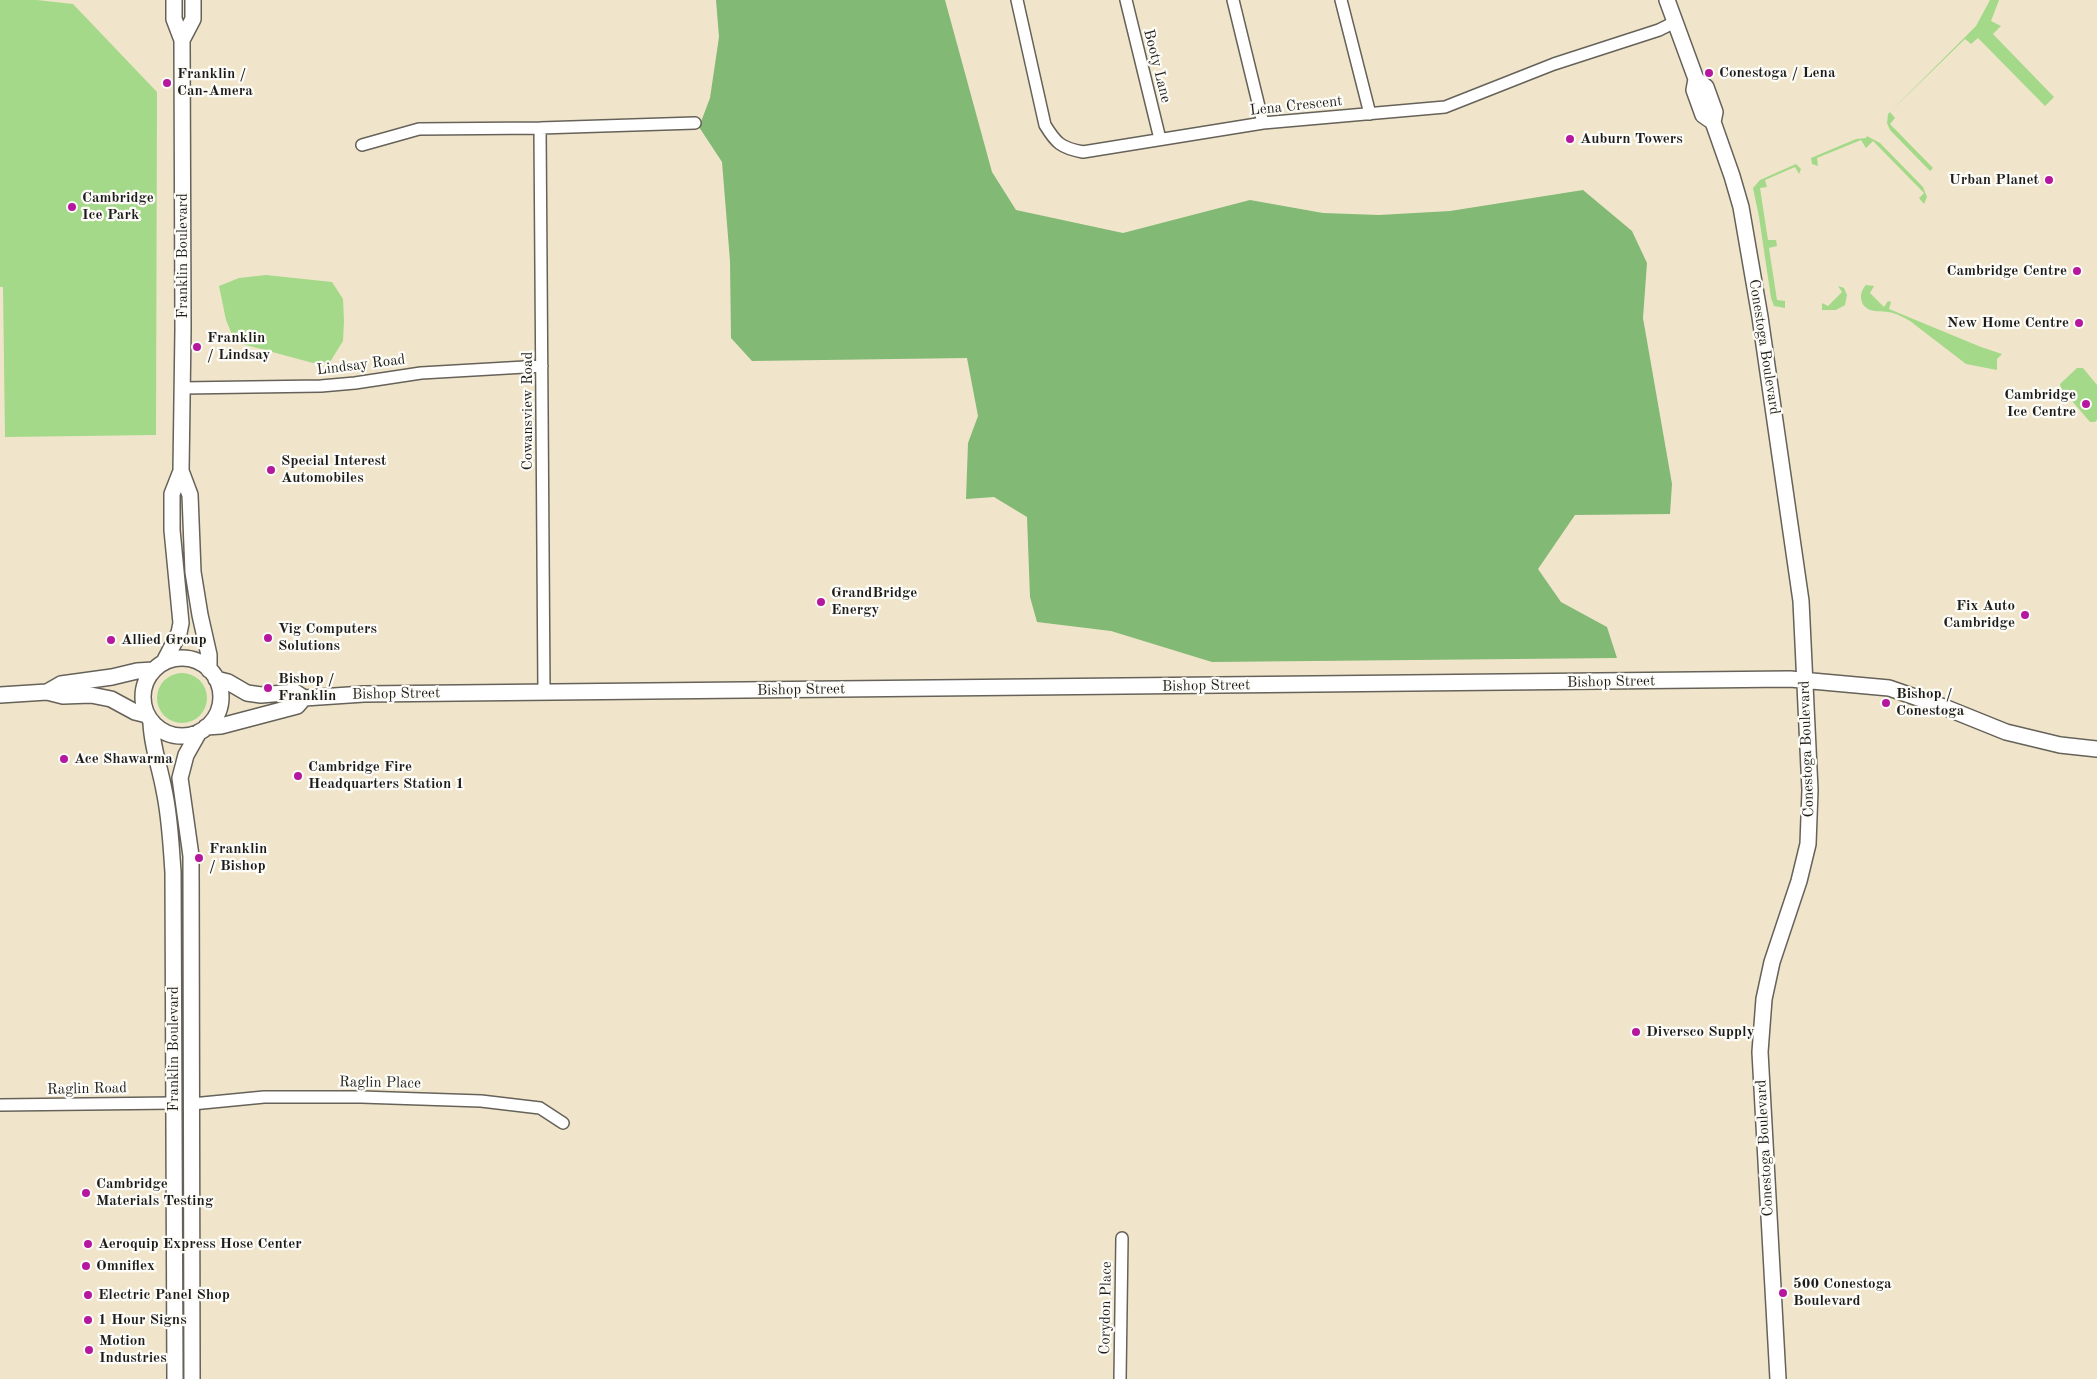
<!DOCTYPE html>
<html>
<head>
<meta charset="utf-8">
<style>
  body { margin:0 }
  canvas { display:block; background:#f0e5ca }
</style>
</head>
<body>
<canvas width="2097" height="1379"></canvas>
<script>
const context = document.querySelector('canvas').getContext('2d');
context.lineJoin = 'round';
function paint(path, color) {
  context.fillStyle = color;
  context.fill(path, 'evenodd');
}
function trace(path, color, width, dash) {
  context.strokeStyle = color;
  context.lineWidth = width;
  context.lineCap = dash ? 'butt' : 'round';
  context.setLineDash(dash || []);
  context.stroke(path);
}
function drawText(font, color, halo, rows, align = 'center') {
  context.font = font + ' "Old Standard TT",serif';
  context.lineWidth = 4.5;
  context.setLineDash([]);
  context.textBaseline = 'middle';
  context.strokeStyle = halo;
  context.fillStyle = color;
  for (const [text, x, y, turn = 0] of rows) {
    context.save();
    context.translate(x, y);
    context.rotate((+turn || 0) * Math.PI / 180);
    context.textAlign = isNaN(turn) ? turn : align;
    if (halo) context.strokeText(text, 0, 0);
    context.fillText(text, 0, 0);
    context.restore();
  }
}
paint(new Path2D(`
  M0 0H37L73 4 157 92 156 435 5 437 3 287H0Z
  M1990 0H1999L1991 21 2001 26 1993 34 2054 97 2045 106 1978 38 1971 44 1965 39 1890 112 1895 118 1890 124 1933 168 1930 171 1890 130 1887 123 1888 114 1976 26Z
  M1867 136 1880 143 1923 187 1927 197 1924 204 1919 198 1924 193 1873 141 1866 148 1861 140 1817 158 1818 166 1812 164 1811 158 1856 139 1866 138Z
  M1796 164 1801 169 1799 174 1795 167 1765 180 1767 187 1760 188 1768 240H1776L1777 246 1769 248 1777 300 1785 301V308L1774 306 1771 298 1759 217 1753 188 1760 180Z
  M266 275 332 282 343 299 344 321 343 341 330 362 313 363 235 342 226 320 219 286 239 278Z
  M1866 285 1874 286 1870 293 1884 307 1888 301 1891 302 1889 309 1981 347 2002 354 1997 359V370L1966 364 1910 321C1903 317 1896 313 1888 312 1882 311 1873 312 1868 309 1859 304 1859 292 1866 285Z
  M1838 286 1844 288 1847 295 1845 305 1836 310H1822V303L1828 306 1842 292Z
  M2077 368H2083L2097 385V420L2095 422H2090L2061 388 2060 384Z
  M157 698a25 25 0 1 1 50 0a25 25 0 1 1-50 0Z`), '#a3d989');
paint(new Path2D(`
  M716 0H945L992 172 1016 210 1123 233 1250 200 1323 213 1379 215 1450 211 1583 190 1632 231 1647 263 1643 318 1672 484 1670 514 1575 515 1538 569 1561 602 1607 627 1617 658 1212 662 1111 631 1037 622 1030 597 1027 517 994 497 966 499 968 443 978 416 967 358 752 361 731 338 730 261 722 162 699 127 710 98 719 37Z`), '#82b975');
const street = new Path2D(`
  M1017 0 1045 125C1056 143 1061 148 1083 152L1263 123 1445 107 1554 64 1659 30 1675 22
  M1126 0 1160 139
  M1233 0 1263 123
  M1341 0 1370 114
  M540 128 544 692
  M362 145 419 129 540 128 695 123
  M182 388 321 386 355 383 421 373 542 366
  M192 1104 264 1097H361L481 1101 540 1108 563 1123
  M0 1105 174 1103
  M1120 1379 1122 1238`);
const secondary = new Path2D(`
  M1667 0 1696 79 1694 90 1703 115 1713 122
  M182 40 193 19V0
  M1696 79 1706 87 1715 112 1713 122 1732 176 1741 207 1760 317 1801 601 1810 790 1808 844 1799 881 1772 962 1764 999 1760 1052 1778 1379
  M181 471 190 495 193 572 200 615 209 655V670
  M143 697a39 39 0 1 1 78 0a39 39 0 1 1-78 0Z
  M164 662 179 633 181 623 172 530V494L181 471 183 329 182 40 174 19V0
  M216 679 228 682 247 693 261 695 295 692 304 698 364 694 1790 679 1889 688 1944 707 2006 732 2060 745 2097 749
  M47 692 61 684 112 677 137 671 154 670
  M0 695 47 692 63 696 91 695 111 699 135 712 147 715
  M151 721C151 744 160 767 164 790 170 817 171 845 173 872L175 1379
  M206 727 221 726 297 706 304 698
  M192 1379 191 856 180 778 186 755 199 732`);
trace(street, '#666259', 14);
trace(secondary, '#666259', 18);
trace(street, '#fff', 11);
trace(secondary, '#fff', 15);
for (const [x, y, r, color] of [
  [1709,73,5,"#b5179e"],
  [167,83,5,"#b5179e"],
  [1570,139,5,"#b5179e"],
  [2049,180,5,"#b5179e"],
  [72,207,5,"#b5179e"],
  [2077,271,5,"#b5179e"],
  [2079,323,5,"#b5179e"],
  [197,347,5,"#b5179e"],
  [2086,404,5,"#b5179e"],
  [271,470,5,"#b5179e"],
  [821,602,5,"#b5179e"],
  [2025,615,5,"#b5179e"],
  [268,638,5,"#b5179e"],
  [111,640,5,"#b5179e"],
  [268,688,5,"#b5179e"],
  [1886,703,5,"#b5179e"],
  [64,759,5,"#b5179e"],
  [298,776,5,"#b5179e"],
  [199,858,5,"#b5179e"],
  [1636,1032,5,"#b5179e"],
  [86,1193,5,"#b5179e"],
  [88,1244,5,"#b5179e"],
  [86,1266,5,"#b5179e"],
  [1783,1293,5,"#b5179e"],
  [88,1295,5,"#b5179e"],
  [88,1320,5,"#b5179e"],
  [89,1350,5,"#b5179e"]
]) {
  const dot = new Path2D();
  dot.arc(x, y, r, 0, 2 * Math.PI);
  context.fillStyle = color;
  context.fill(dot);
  trace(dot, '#fdfcf7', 2);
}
drawText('15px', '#1c1c1c', '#fdfcf7', [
  ["Booty Lane",1157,66,76],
  ["Lena Crescent",1296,106,-6],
  ["Franklin Boulevard",183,256,-90],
  ["Conestoga Boulevard",1764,347,81],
  ["Lindsay Road",361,365,-7],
  ["Cowansview Road",528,411,-90],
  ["Bishop Street",1611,682,-1],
  ["Bishop Street",1206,686,-1],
  ["Bishop Street",801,690,-1],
  ["Bishop Street",396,694,-1],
  ["Conestoga Boulevard",1807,749,-92],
  ["Franklin Boulevard",174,1049,-90],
  ["Raglin Place",380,1083,1],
  ["Raglin Road",87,1089,-1],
  ["Conestoga Boulevard",1765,1148,-93],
  ["Corydon Place",1106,1308,-89]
]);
drawText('bold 15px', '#1c1c1c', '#fdfcf7', [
  ["Conestoga / Lena",1719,73],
  ["Franklin /",177,74],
  ["Can-Amera",177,91],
  ["Auburn Towers",1580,139],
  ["Urban Planet",2039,180,"right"],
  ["Cambridge",82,198],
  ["Ice Park",82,215],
  ["Cambridge Centre",2067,271,"right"],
  ["New Home Centre",2069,323,"right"],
  ["Franklin",207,338],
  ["/ Lindsay",207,355],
  ["Cambridge",2076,395,"right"],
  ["Ice Centre",2076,412,"right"],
  ["Special Interest",281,461],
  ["Automobiles",281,478],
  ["GrandBridge",831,593],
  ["Energy",831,610],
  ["Fix Auto",2015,606,"right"],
  ["Cambridge",2015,623,"right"],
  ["Vig Computers",278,629],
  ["Solutions",278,646],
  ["Allied Group",121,640],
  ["Bishop /",278,679],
  ["Franklin",278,696],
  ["Bishop /",1896,694],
  ["Conestoga",1896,711],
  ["Ace Shawarma",74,759],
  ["Cambridge Fire",308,767],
  ["Headquarters Station 1",308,784],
  ["Franklin",209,849],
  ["/ Bishop",209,866],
  ["Diversco Supply",1646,1032],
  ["Cambridge",96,1184],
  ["Materials Testing",96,1201],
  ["Aeroquip Express Hose Center",98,1244],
  ["Omniflex",96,1266],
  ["500 Conestoga",1793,1284],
  ["Boulevard",1793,1301],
  ["Electric Panel Shop",98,1295],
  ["1 Hour Signs",98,1320],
  ["Motion",99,1341],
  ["Industries",99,1358]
], 'left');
</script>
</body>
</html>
